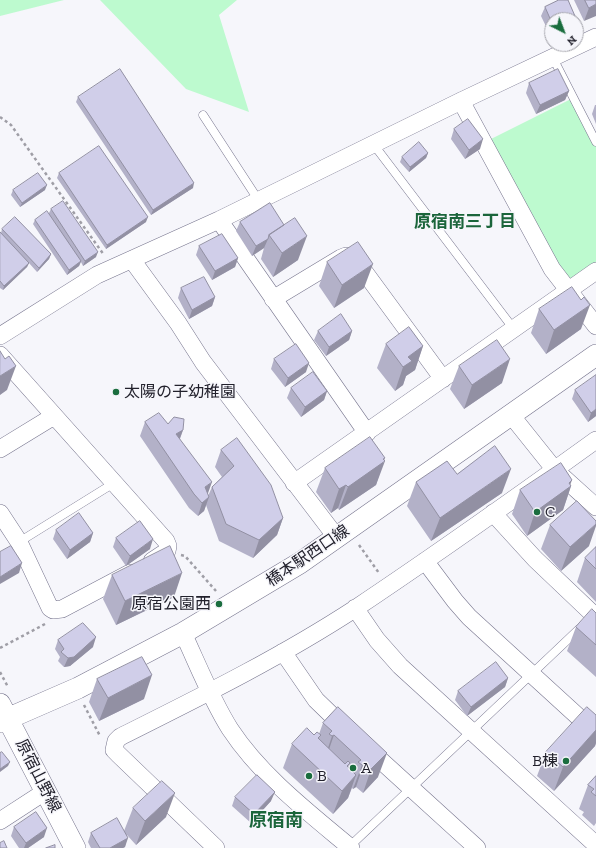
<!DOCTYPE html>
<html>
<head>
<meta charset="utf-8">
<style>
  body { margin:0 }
  #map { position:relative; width:596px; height:848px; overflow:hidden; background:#f6f6fb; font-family:"Zilla Slab",serif }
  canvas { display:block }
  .north { position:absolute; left:544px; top:12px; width:40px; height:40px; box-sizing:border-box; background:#f6f6fb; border:1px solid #a1a1a8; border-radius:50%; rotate:138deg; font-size:11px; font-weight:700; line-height:16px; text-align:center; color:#22212c }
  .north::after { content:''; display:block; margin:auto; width:14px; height:18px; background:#1a6d3e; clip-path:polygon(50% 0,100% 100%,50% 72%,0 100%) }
</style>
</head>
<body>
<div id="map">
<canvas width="596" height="848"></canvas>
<div class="north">N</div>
</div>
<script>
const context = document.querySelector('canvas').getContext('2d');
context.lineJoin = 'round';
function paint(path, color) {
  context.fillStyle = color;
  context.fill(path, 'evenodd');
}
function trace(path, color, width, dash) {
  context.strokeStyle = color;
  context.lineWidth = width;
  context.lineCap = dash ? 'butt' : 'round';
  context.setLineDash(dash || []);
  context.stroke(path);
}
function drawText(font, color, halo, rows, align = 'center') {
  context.font = font + ' "Zilla Slab","Noto Sans JP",serif';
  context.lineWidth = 3;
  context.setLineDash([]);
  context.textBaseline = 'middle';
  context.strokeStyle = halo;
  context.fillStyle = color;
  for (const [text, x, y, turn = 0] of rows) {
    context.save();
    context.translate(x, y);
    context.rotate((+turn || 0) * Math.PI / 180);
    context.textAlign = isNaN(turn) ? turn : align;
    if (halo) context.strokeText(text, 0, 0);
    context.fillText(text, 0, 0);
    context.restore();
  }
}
paint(new Path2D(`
  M0 0H64L0 16Z
  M100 0H237L219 15 249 112 186 89Z
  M573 98 596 142V271L568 291 485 142Z`), '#bdfacf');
const service = new Path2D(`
  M553 58 596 142
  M203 115 259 201
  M374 145 513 328
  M19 542 114 483
  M349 847 579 629`);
const minor = new Path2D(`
  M461 101 552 269 596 326
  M219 220 367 433
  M132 260 178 323 203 362 337 538
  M273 299 341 258 346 256 355 259 443 379
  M0 336 97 275 219 220 461 101 596 37
  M0 355 166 541 168 546 167 551 152 561
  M511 415 555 470 596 507
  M0 449 54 416
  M294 483 596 271
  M0 513 19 542 50 608 53 610 62 609 130 573
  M493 513 535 559 596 617
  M425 561 455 601 469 617 596 733
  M355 608 377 640 400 666 594 843
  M183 633C198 665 211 699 230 729 261 776 308 812 351 848
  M283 652 316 700 347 730
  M366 747 477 848
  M0 821 46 791
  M216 848 119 755 114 750 116 741 120 737C200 697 281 657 356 608 437 554 517 497 596 440`);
const tertiary = new Path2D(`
  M0 704 75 848
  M0 722 78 688 183 633 300 563 596 355`);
trace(service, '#76748d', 9);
trace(minor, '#76748d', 18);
trace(tertiary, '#76748d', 22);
trace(new Path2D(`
  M0 117 11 125 104 255
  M359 545 379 573
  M181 555 185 556 216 591
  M0 648 45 624
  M0 672 8 687
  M84 705 100 736`), '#9f9ea6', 2.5, [3, 3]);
trace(service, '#fff', 8);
trace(minor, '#fff', 17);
trace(tertiary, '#fff', 21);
paint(new Path2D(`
  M559 0H568L578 23 576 29V20H552V39L541 16 545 7Z
  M574 0H596L584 21Z
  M529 83 569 91 565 100 536 114 526 93Z
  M78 97 193 188 151 215 76 102Z
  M595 105H596V124L592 114Z
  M454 129 480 149 465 159 451 139Z
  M428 153 426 158 409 172 400 162 402 157Z
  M59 173 146 222 106 249 57 178Z
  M13 190H45L20 207 11 195Z
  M270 203 298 260 273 277 261 259 264 248 252 256 236 231 240 222Z
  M51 209 96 257 83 266 81 262 79 266 67 275 33 224 35 220 49 213Z
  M2 229 51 254 49 259 37 272 29 263 27 267 3 290 0 288V232L1 233Z
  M199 246 238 258 235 267 212 280 196 255Z
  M327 262 364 288 334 308 319 286Z
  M181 288 215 297 212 306 189 319 178 298Z
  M581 300V329L546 354 531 333 539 309Z
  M318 331H352L349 340 326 356 314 340Z
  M386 344 423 346 415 370 406 376 403 385 395 391 377 368Z
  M274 359 306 372 285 387 271 369Z
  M459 366 502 383 464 409 450 389Z
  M291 388 327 391 324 400 301 417 287 398Z
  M575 390 596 416 588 422 572 399Z
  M145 422 168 424 183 430 180 439 208 496 212 487 222 477 215 467 221 450 283 518 277 535 253 558 219 541 206 505 204 511 198 516 189 508 140 436Z
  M384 460 376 485 339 510 338 508 331 513 316 492 325 468Z
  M416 482 502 493 431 541 407 506Z
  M570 485 571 486 563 510 527 536 512 514 520 490Z
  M550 525 589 546 561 571 541 549Z
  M56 530 93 533 90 542 67 559 53 539Z
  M116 538 150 549 126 566 113 547Z
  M596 547V602L577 582 585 558Z
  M112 575 174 597 116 625 103 599Z
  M596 613V677L567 651 576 627Z
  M58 640 93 647 70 666 64 667 58 661 60 657 55 649Z
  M508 678 505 687 467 716 455 700 458 691Z
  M97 679 144 699 99 721 89 702Z
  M338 707 378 777 363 793 356 787 353 789 352 788 348 798 333 814 283 768 292 744 319 734 323 723Z
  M596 715V743L595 746 554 791 537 776 546 752Z
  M596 776V823L594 826 582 815 584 812 579 809 588 785Z
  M235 797 271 801 251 823 232 806Z
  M133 808 166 817 136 845 127 835 125 847 123 848H91L88 842 91 833 124 831Z
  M14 827 44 837 28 848H19L11 836Z`), '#b3b1c8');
paint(new Path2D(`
  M596 4V16L584 21 589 8Z
  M578 23 576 29V24Z
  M569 91 565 100 536 114 540 105Z
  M483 139 480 149 465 159 469 150Z
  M428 153 426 158 409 172 410 167Z
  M194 183 193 188 151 215 153 210Z
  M47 185 45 190 20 207 22 203Z
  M148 217 146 222 106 249 107 245Z
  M307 236 298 260 273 277 282 253Z
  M268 239 264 248 252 256 256 246Z
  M98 252 96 257 83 266 85 261Z
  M51 254 49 259 37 272 39 268Z
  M238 258 235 267 212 280 215 271Z
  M81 261 79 266 67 275 69 270Z
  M29 263 27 267 3 290 4 286Z
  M373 264 364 288 334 308 342 285Z
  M215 297 212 306 189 319 192 310Z
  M590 305 581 329 546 354 554 330Z
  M352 331 349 340 326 356 329 347Z
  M423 346 415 370 406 376 403 385 395 391 403 367 408 357Z
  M510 359 502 383 464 409 472 385Z
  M309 363 306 372 285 387 288 378Z
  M16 366 7 390 0 395V376Z
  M327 391 324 400 301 417 305 407Z
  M596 409V416L588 422 591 413Z
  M183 430 178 443 176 434Z
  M385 458 383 463 385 461 376 485 339 510 348 487Z
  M511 469 502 493 431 541 440 518Z
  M572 480 569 488 571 486 563 510 527 536 535 512Z
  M212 482 207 496 200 501 205 487Z
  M346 485 338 508 331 513 339 489Z
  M209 497 204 511 198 516 202 503Z
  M283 518 277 535 253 558 259 540Z
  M596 524V526L589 546 561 571 570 547Z
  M93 533 90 542 67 559 70 550Z
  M153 539 150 549 126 566 130 556Z
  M22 563 19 573 0 584V577Z
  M182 573 174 597 116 625 125 601Z
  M96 637 93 647 70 666 64 667 68 658Z
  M152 675 144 699 99 721 108 698Z
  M508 678 505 687 467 716 471 707Z
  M596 730V743L595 746 554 791 563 767Z
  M334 735 326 758 324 760 332 736Z
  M387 753 378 777 363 793 371 769Z
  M10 762 8 766 0 772V769Z
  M364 763 356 787 353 789 362 765Z
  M356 775 348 798 333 814 342 791Z
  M275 792 271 801 251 823 254 814Z
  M175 793 166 817 136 845 145 821Z
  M47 828 44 837 28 848H24L26 843Z
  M128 838 125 847 123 848H110Z`), '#9290a3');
const building = new Path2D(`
  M559 0H568L578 23 576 24V20H552V23L545 7Z
  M585 0H596V4L589 8Z
  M120 69 194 183 153 210 78 97Z
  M558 69 569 91 540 105 529 83Z
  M468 119 483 139 469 150 454 129Z
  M419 142 428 153 410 167 402 157Z
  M99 146 148 217 107 245 59 173Z
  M38 173 47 185 22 203 13 190Z
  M63 201 98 252 85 261 51 209Z
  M270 203 284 225 269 235 268 239 256 246 240 222Z
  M47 211 81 261 69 270 35 220Z
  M15 217 51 254 39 268 2 229Z
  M295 218 307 236 282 253 269 235Z
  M0 232 29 263 4 286 0 281Z
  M222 234 238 258 215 271 199 246Z
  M358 242 373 264 342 285 327 262Z
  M204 277 215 297 192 310 181 288Z
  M572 287 581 300 584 297 590 305 554 330 539 309Z
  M341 314 352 331 329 347 318 331Z
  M409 327 423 346 408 357 412 361 403 367 386 344Z
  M497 340 510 359 472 385 459 366Z
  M296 344 309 363 288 378 274 359Z
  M0 351 5 359 9 356 16 366 0 376Z
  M313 372 327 391 305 407 291 388Z
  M596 375V409L591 413 575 390Z
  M159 413 168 424 174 417 184 419 183 430 176 434 212 482 205 487 209 497 202 503 194 494 145 422Z
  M370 437 385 458 383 459 385 461 348 487 346 485 339 489 325 468Z
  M237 438 271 485 283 518 259 540 226 524 212 487 234 466 221 450Z
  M495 446 511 469 440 518 416 482 447 461 457 474Z
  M561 463 572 480 569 483 571 486 535 512 520 490Z
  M577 501 596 521V524L570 547 550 525Z
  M79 513 93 533 70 550 56 530Z
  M140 521 153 539 130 556 116 538Z
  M11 546 22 563 0 577V552Z
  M170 546 182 573 125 601 112 575Z
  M596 547V569L585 558Z
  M592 609 596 613V645L576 627Z
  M83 623 96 637 74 657 68 658 61 652 64 649 58 640Z
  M142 657 152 675 108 698 97 679Z
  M496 662 508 678 471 707 458 691Z
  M338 707 387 753 371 769 364 763 362 765 358 762 361 760 334 735 332 736 329 734 332 731 323 723Z
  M587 707 596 715V730L563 767 546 752Z
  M307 728 314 735 317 732 321 735 318 738 345 764 348 761 350 763 347 766 356 775 342 791 292 744Z
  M2 752 10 762 0 769V753Z
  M257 775 275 792 254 814 235 797Z
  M596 776V796L591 792 594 789 588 785Z
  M162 781 175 793 145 821 133 808Z
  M36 812 47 828 26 843 14 827Z
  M117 818 128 838 110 848H100L91 833Z
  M4 841 7 848H0V843Z
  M55 845V848H46Z`);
paint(building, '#d0cee9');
trace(building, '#9290a3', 1);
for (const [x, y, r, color] of [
  [116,392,4,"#1a6d3e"],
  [537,512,4,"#1a6d3e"],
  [219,604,4,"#1a6d3e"],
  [566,761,4,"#1a6d3e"],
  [353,768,4,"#1a6d3e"],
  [309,776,4,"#1a6d3e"]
]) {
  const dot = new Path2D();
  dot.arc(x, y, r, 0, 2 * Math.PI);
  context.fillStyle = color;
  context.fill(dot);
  trace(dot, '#f6f6fb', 1.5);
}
drawText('16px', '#22212c', '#f6f6fb', [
  ["太陽の子幼稚園",124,392],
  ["C",545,512],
  ["原宿公園西",211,604,"right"],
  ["B棟",558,761,"right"],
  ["A",361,768],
  ["B",317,776]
], 'left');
drawText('16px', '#22212c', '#f6f6fb', [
  ["橋本駅西口線",308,556,-34],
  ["原宿山野線",38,776,63]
]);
drawText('bold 17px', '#1b653b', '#f6f6fb', [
  ["原宿南三丁目",465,222]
]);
drawText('bold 18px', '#1b653b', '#f6f6fb', [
  ["原宿南",276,821]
]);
</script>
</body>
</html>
